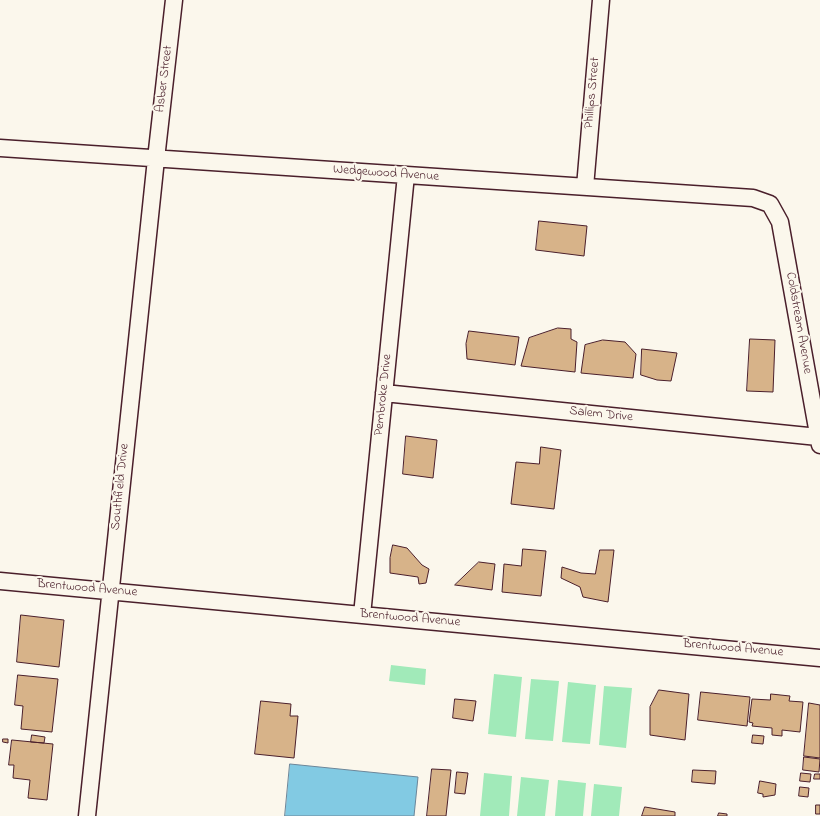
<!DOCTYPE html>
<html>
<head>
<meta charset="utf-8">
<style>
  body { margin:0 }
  canvas { display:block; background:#fbf7ec }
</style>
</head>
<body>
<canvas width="820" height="816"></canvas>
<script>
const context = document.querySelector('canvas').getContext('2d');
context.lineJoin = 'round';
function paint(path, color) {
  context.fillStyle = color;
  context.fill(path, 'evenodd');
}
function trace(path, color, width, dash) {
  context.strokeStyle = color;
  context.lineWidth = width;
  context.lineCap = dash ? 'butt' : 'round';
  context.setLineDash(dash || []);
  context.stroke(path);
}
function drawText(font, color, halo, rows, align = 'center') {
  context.font = font + ' "Indie Flower",sans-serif';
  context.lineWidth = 4;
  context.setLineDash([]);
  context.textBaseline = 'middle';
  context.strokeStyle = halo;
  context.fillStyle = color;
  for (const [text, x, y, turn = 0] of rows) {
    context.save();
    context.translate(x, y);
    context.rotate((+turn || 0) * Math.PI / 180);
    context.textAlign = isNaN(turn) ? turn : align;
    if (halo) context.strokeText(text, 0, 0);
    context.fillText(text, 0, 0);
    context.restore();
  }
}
paint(new Path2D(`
  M391 665 426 669 425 685 389 681Z
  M494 674 522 677 516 737 488 734Z
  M531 679 559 681 553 741 525 739Z
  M568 682 596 685 590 744 562 742Z
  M604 686 632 688 626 748 599 745Z
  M484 773 512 776 509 816H480Z
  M521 777 549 780 545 816H517Z
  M558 780 586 783 583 816H555Z
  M594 784 622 787 619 816H591Z`), '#a1eab9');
const water = new Path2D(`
  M290 764 418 777 414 816H285Z`);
paint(water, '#82cae3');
trace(water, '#6c8699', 1);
const building = new Path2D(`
  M539 221 587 226 584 256 536 250Z
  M558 328 571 329V339L577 342 575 372 521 366 529 338Z
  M469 331 519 337 515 365 467 359 466 344Z
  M750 339 775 340 773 392 747 391Z
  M603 340 625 342 636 354 633 378 581 373 585 345Z
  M642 349 677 353 671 381 657 380 641 375Z
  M406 436 437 440 433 478 403 474Z
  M541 447 561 450 554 509 511 504 516 462 539 464Z
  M393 545 407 548 422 565 429 569 426 583 419 584 418 577 390 573V558Z
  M523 549 546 551 541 596 502 592 504 564 521 566Z
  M600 550H614L608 602 583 597 580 587 561 578 562 567 581 573 595 574Z
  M479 562 495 564 492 590 455 585Z
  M21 615 64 620 59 667 17 662Z
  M18 675 58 679 52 732 21 729 23 706 15 705Z
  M659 690 689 694 685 740 650 735V707Z
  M701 692 750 697 747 726 698 720Z
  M771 694 790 696 789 701 803 702 800 732 782 730V736L772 735V728L752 726 753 723 749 722 752 699 770 700Z
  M455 699 476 701 473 721 453 718Z
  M261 701 291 704 290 716H298L294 758 255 754Z
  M809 703 820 705V758L804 756Z
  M32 735 45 737 44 743 31 742Z
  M753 735 764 736 763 744 752 743Z
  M3 739H8V743L3 742Z
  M12 740 53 744 47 800 28 798 30 780 13 778 14 765H9Z
  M804 757 820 759 819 772 803 770Z
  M432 769 451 770 446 816H427Z
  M693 770 716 771 715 784 692 782Z
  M457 772 468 773 465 794 455 793Z
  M801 773 811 774 810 782 800 781Z
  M815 774H820V779H814Z
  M760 781 776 784 775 795 763 797V794L758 793Z
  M800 787 809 788 808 797 799 796Z
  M816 805H820V814H816Z
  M645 807 675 812V816H642Z
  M719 813 727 814V816H718Z`);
paint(building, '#d7b389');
trace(building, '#4a1f2b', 1);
const street = new Path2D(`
  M0 148 753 198 770 204 780 222 820 445
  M585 187 601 0
  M384 393 818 437
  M0 581 820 658
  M362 615 406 175
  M87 816 156 159 174 0`);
trace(street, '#4a1f2b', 19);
trace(street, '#fbf7ec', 16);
drawText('13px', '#4a1f2b', '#fbf7ec', [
  ["Asber Street",165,79,-83],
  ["Phillips Street",593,93,-85],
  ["Wedgewood Avenue",386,174,4],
  ["Coldstream Avenue",798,323,80],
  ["Pembroke Drive",384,395,-84],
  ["Salem Drive",601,415,6],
  ["Southfield Drive",121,487,-84],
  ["Brentwood Avenue",87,589,5],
  ["Brentwood Avenue",410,619,5],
  ["Brentwood Avenue",733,649,5]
]);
</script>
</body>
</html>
